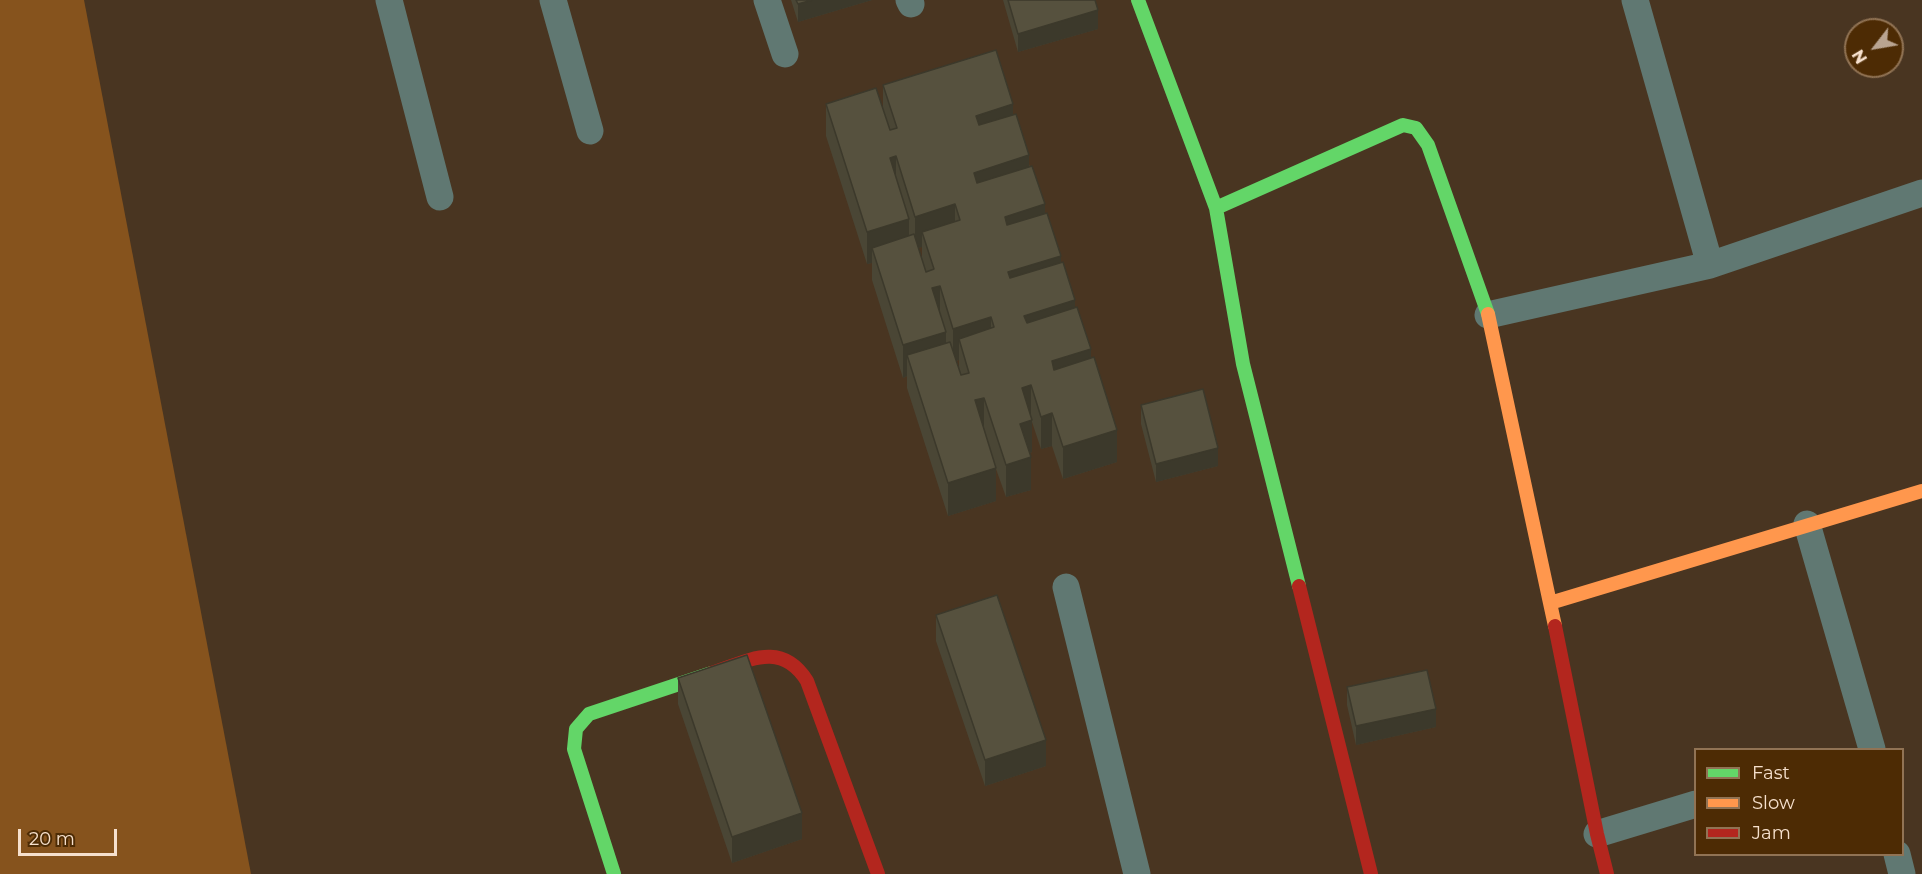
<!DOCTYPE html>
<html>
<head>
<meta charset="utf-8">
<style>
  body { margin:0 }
  #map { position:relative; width:1922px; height:874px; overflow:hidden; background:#493521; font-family:Montserrat,sans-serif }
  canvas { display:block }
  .legend { position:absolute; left:1694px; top:748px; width:210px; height:108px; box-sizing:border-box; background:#4d2b04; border:2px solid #917354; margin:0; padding:8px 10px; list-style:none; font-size:18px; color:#f6e0cd }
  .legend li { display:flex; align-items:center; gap:12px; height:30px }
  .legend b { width:30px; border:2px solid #917354 }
  .north { position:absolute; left:1844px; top:18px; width:60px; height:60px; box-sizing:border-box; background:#4d2b04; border:2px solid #917354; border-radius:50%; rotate:239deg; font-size:16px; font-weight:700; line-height:24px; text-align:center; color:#f6e0cd }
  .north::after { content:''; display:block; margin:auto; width:21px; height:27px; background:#b9a491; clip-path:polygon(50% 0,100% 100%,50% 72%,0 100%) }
  .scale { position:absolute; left:18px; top:829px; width:99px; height:27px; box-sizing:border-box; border:3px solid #f6e0cd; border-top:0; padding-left:8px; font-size:18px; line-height:21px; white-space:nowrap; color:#f6e0cd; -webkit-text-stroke:4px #4d2b04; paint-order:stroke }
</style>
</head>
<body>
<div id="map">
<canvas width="1922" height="874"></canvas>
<ul class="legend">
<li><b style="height:8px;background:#63d668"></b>Fast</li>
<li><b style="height:8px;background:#ff974d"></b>Slow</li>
<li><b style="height:8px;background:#b3261e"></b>Jam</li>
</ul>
<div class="north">N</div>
<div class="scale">20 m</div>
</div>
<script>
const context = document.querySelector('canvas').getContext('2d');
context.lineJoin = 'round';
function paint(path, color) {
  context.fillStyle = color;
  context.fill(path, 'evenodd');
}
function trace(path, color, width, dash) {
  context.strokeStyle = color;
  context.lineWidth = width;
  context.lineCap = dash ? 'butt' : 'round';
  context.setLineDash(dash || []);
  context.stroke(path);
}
paint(new Path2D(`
  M0 0H84L251 874H0Z`), '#86531d');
trace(new Path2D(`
  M389 0 440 197
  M553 0 590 131
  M767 0 785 54
  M909 0 911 4
  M1635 0 1710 265
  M1488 315 1710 265 1922 193
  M1807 524 1872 749
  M1066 587 1137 874
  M1597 834 1696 804
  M1897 854 1902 874`), '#607872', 27);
trace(new Path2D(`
  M1138 0 1216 208 1243 364 1299 586
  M1216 208 1403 125 1416 128 1428 145 1488 314
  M614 874 574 749 576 729 589 714 712 673`), '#63d668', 14);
trace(new Path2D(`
  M1488 314 1550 603
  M1555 626 1550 603 1922 491`), '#ff974d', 14);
trace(new Path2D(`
  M1299 586 1371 874
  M1555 626 1597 834 1607 874
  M712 673C748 661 781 640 807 681L878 874`), '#b3261e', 14);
paint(new Path2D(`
  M791 0H872L798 22Z
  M1003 0H1095L1098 29 1018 52Z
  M883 85 1013 115 1061 262 1091 358 1117 462 1063 479 1052 446 1041 449 1032 422V452L1030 453 1031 490 1006 497 996 469V501L948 516 907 388V376L903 378 872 280V263L867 264 826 136V104L883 111ZM922 247V259L918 248ZM959 360V369L956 361Z
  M1141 405 1218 466 1156 482 1141 424Z
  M936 615 1046 766 985 786 936 641Z
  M678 678 802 839 732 863 678 704Z
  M1347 687 1436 727 1356 745 1347 705Z`), '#4a4635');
paint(new Path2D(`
  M812 0H872L798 22V4Z
  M1098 10V29L1018 52V34Z
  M1013 104V137L976 149V116Z
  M1029 155V188L974 205V173Z
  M896 156V188L890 158Z
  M955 204V237L922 232V247L915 249V217Z
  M1045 204V237L1005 250V217Z
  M909 219V251L872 248V263L867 264V232Z
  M1061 256V288L1008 305V272Z
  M940 286V319L932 288Z
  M1075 300V333L1024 348V316Z
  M991 317V349L959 339V360L953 362V329Z
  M946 332V364L907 355V376L903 378V345Z
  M1091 349V381L1052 394V361Z
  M1031 385V418L1022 388Z
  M984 398V430L975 400Z
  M1052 413V446L1041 449V417Z
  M1032 420V452L1020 456V424Z
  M1117 430V462L1063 479V447Z
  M1218 448V466L1156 482V464Z
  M1031 457V490L1006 497V465Z
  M996 468V501L948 516V483Z
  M1436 709V727L1356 745V726Z
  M1046 740V766L985 786V760Z
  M802 813V839L732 863V837Z`), '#3c392b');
const building = new Path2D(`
  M796 0H812L798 4Z
  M1008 0H1095L1098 10 1018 34Z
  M996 50 1013 104 976 116 979 125 1016 114 1029 155 974 173 977 183 1032 166 1045 204 1005 217 1007 225 1047 213 1061 256 1008 272 1010 278 1063 262 1075 300 1024 316 1027 323 1077 307 1091 349 1052 361 1054 370 1094 357 1117 430 1063 447 1052 413 1041 417 1031 385 1022 388 1032 420 1020 424 1031 457 1006 465 984 398 975 400 996 468 948 483 907 355 950 342 961 375 969 373 959 339 994 327 991 317 953 329 940 286 932 288 946 332 903 345 872 248 914 234 926 272 934 269 922 232 960 220 955 204 915 217 896 156 890 158 909 219 867 232 826 104 876 88 890 130 897 128 883 85Z
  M1203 389 1218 448 1156 464 1141 405Z
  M997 595 1046 740 985 760 936 615Z
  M747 655 802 813 732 837 678 678Z
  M1427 670 1436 709 1356 726 1347 687Z`);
paint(building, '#56513e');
trace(building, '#3c392b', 1.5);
</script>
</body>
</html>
